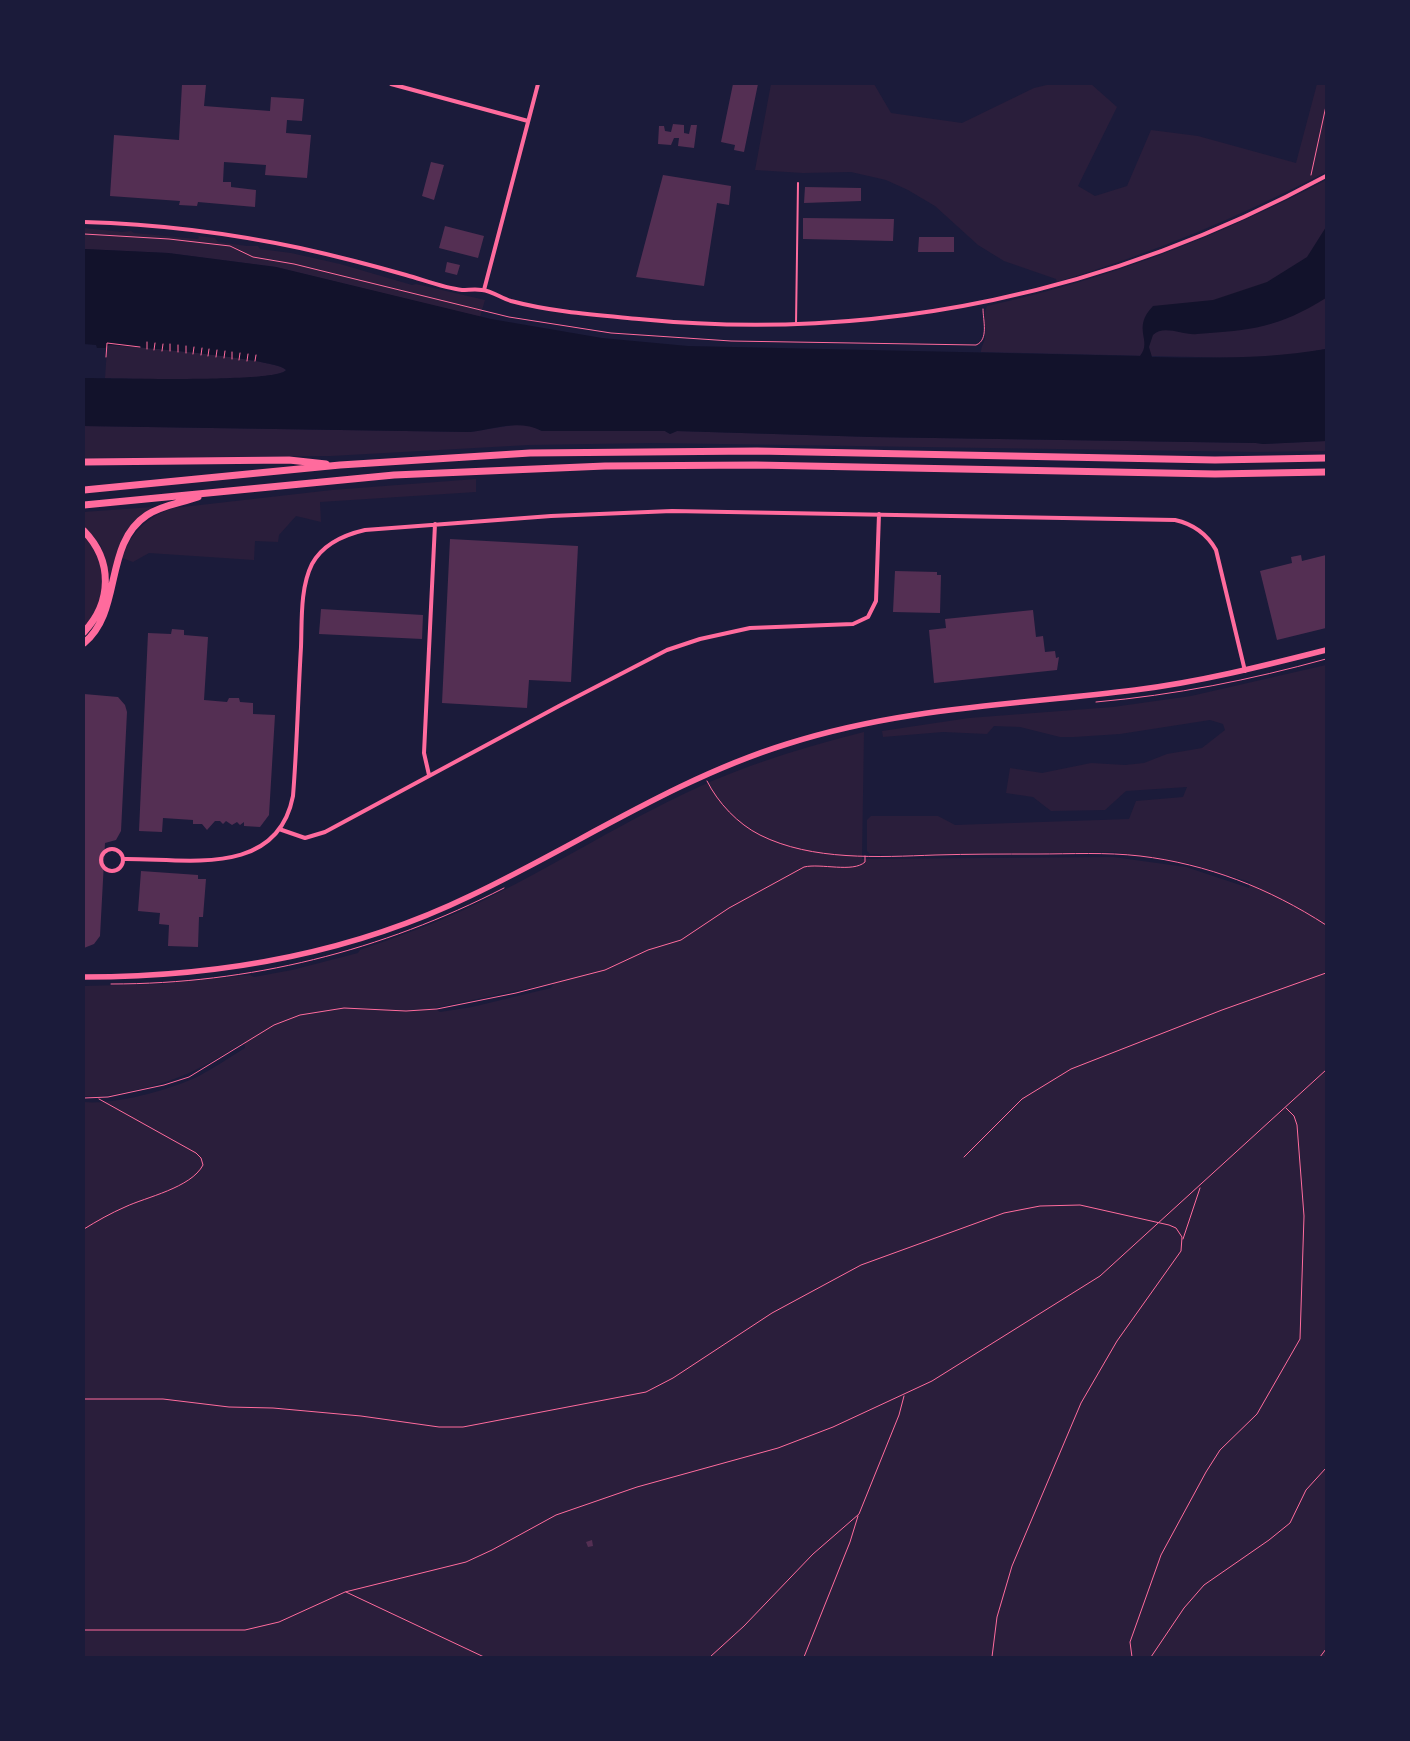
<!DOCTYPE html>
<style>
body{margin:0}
#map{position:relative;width:1410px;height:1741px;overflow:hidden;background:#1b1b3a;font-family:"Space Grotesk",sans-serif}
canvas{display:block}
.frame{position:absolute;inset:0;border:85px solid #1b1b3a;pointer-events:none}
</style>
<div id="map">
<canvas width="1410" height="1741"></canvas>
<div class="frame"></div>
</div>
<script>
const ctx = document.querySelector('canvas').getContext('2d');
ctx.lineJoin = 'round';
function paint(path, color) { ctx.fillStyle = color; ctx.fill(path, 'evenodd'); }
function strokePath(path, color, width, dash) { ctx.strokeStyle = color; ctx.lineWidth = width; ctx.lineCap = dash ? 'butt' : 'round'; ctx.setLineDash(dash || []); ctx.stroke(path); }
const green = new Path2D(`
 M771,84H874L891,113L962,123L1034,88L1051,84H1091L1117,107L1078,186L1095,196L1127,186L1151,130L1198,136L1296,163L1317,84H1326V172C1239,217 1151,254 1057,282L1056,279L1004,261L978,245L935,206L908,190L886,180L851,172L803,173L755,170Z
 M1326,180V349L1288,356L1239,358L981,352C981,346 985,342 985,336C987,326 982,315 987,306C1108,279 1216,238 1326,180Z
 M84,228L122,232L131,231L134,233L197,239L199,238L198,236L215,238L218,242L247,246H258L260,249L291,253L340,264L412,285L416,284L485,300L480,317L276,267L168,253L84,249Z
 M109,345C131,346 280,359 286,370C279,383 128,379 105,378L107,349L105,348Z
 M520,424L531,426L542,431H665L670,434L677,431L872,437L1256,443L1263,444L1326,441V451L1257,452L654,443L529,445L331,456L84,458V426L470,432Z
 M476,479V492L320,502L321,522L296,516L279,535L278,542L255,541L254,560L149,553L133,562L122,558C131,532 148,516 174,508L332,490Z
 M152,507L126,531L109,577L101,546L84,526V512Z
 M84,536C110,569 108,595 84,628Z
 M1326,665V1657H84V1102C115,1105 170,1090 199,1076C214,1068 230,1057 245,1048L244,1042C203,1068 175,1083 126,1092C111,1095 99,1098 84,1096V986L161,984L250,975L254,977L292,970L358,953L360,950C397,937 434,924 470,907C552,868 629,817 712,781C762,760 812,745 864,732L862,859L1113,857L1186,867L1249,888L1250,882L1187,863L1113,852L893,855L870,854L867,851V820L871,816H938L955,825L1129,819L1136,801L1183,797L1187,787L1126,791L1105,810L1051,811L1033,797L1006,793L1010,768L1042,773L1091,763L1125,765L1144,763L1167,754L1202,748L1225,730L1223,724L1210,720L1120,734L1074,737H1060L1020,727L994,726L987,734L943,732L883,737L882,731L969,718L1113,707L1191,696ZM554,983L551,988L472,1007L440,1012L434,1008Z`);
const water = new Path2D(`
 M1326,227V298C1278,328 1252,330 1197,334C1184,336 1164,324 1153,335L1149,347L1152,357C1211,358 1268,359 1326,349V441L1263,444L1256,443L872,437L677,431L670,434L665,431H542C519,419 494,429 470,432L84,426V378C108,378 279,383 286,370C280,359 131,346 109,345L105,348H97L96,345L84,344V249L168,253L276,267L491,319L602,338L688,346L1140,356C1153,340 1131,329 1153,306L1213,300L1267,282L1307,257Z`);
const building = new Path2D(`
 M182,84L206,85L204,106L270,111L271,97L304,99L302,121L287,120L286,133L311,135L307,178L265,175L266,165L224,162L223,182H231V187L256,190L255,207L198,202L197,206L179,205L180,201L110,196L114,135L179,140Z
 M733,84H758L744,152L734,150L735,145L721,142Z
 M673,124L684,125V133L689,134L691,125H697L694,148L678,146L679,138H674L671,145L658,144L659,126H664L665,131L671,132Z
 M431,162L444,165L434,200L422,196Z
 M663,175L731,186L729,205L717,203L704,286L636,277Z
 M805,187L861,188V201L804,203Z
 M803,218L894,219L893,241L803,239Z
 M445,226L484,236L478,258L439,248Z
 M919,237H954V252H918Z
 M447,262L460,265L457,275L445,272Z
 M450,539L578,546L571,682L529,680L527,708L442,703Z
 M1301,555L1302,561L1326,555V628L1277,640L1260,571L1292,563L1291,557Z
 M895,571L937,572V575H941L940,613L893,612Z
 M321,609L423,615L422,639L319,634Z
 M1033,610L1036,637L1043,636L1045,652L1055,651L1056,658L1059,657L1057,670L934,683L929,630L946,628L945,619Z
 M172,629L184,630V635L208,637L204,700L227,702L229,698H239L240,702L253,703V714L275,715L269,815L260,827L244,826V822L240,825L237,822L232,825L226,821L223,824L220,821H215L207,830L202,824H193V820L163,818L162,832L139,831L148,633L171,634Z
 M84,694L118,697L125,705L127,712L121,831L116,840L105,843L100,936L94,944L84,948Z
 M141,871L198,875V879H206L203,917H199L198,947L168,946L169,925L159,924L160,913L138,911Z
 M592,1540L593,1546L588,1547L586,1542Z`);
const path = new Path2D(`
 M1311,175L1326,106
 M84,234L169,239L230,246L253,257L294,264L509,317L611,333L731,341L976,345C989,340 983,320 983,309
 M147,349V342
 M154,350L155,343
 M162,351L163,344
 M170,351V344
 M178,352V345
 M186,353V346
 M193,354L194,347
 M201,355L202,348
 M208,356L209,349
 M106,357L107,343L140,347
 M216,357L217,350
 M224,358L225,351
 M232,359V352
 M239,360L240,353
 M247,361L248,354
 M255,361L256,355
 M1096,702C1175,695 1250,680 1326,659
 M707,781C718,803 738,824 760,835C812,861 879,857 935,855C969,854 1003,854 1037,854C1071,854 1106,852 1140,856C1207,864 1269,888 1326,925
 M111,984C250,984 381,951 504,888
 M84,1098L108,1097L164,1085L189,1077L274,1025L300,1015L344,1008L406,1011L437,1009L516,993L605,970L648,950L681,940L729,908L804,867C821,863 853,873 865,862V856
 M964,1157L1022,1099L1071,1069L1222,1010L1326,973
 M84,1229C97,1221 111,1213 125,1207C146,1197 191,1188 203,1165L201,1158L196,1153L99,1099
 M1183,1239L1200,1188
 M84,1399H163L229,1407L273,1408L361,1416L439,1427H463L646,1392L673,1378L772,1313L861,1265L1004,1213L1040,1206L1080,1205L1169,1225L1176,1228L1182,1237L1181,1251L1117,1341L1081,1403L1012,1566L997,1617L992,1657
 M346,1592L484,1657
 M84,1630H245L279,1622L345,1592L466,1562L492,1550L556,1515L637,1487L778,1448L833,1427L932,1381L1100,1276L1326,1070
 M710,1657L744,1626L813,1554L859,1514L899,1415L904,1396
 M804,1657L850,1542L858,1516
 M1132,1657L1130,1642L1161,1555L1206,1472L1220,1450L1257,1414L1300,1339L1304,1216L1297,1125L1294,1116L1286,1108
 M1151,1657L1184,1608L1204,1585L1269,1540L1290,1523L1306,1490L1326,1468
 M1320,1657L1326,1649`);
const service = new Path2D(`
 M796,324L798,183`);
const minor = new Path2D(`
 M391,84L528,121
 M84,222C157,224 229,233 300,248C336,256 371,265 406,275C424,280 444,288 462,290C469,290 475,289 482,290C492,291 501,298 511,301C552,312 597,315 639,319C881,343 1112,292 1326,176
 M484,290L538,84
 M429,775L424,753L435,524
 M279,829L305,838L325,832L559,706L667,650L700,639L750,628L853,624L868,617L876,601L879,514
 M101 860a11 11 0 1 1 22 0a11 11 0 1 1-22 0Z
 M123,859C184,858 277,879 293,796C297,747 298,697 301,647C302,621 300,588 312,564C323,544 343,535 365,530L551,516L672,511L1175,520C1193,524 1207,534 1216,550L1245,671`);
const secondary = new Path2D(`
 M84,977C218,977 348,955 470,896C576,846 674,779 787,744C903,707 1016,705 1135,690C1200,682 1263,666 1326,650`);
const trunk = new Path2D(`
 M84,462L289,460L326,464
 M84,490L340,465L530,453L757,451L1215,460L1326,458
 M84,505L394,475L605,466L756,465L1215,474L1326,472
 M84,531C113,561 112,602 84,632
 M84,643C123,611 103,544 147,515C162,505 181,503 198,497`);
paint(green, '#2a1e3b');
paint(water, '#12122b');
paint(building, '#542f53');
strokePath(path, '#ff6b9d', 1);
strokePath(service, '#ff6b9d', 2);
strokePath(minor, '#ff6b9d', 4);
strokePath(secondary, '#ff6b9d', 5.5);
strokePath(trunk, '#ff6b9d', 7);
</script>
